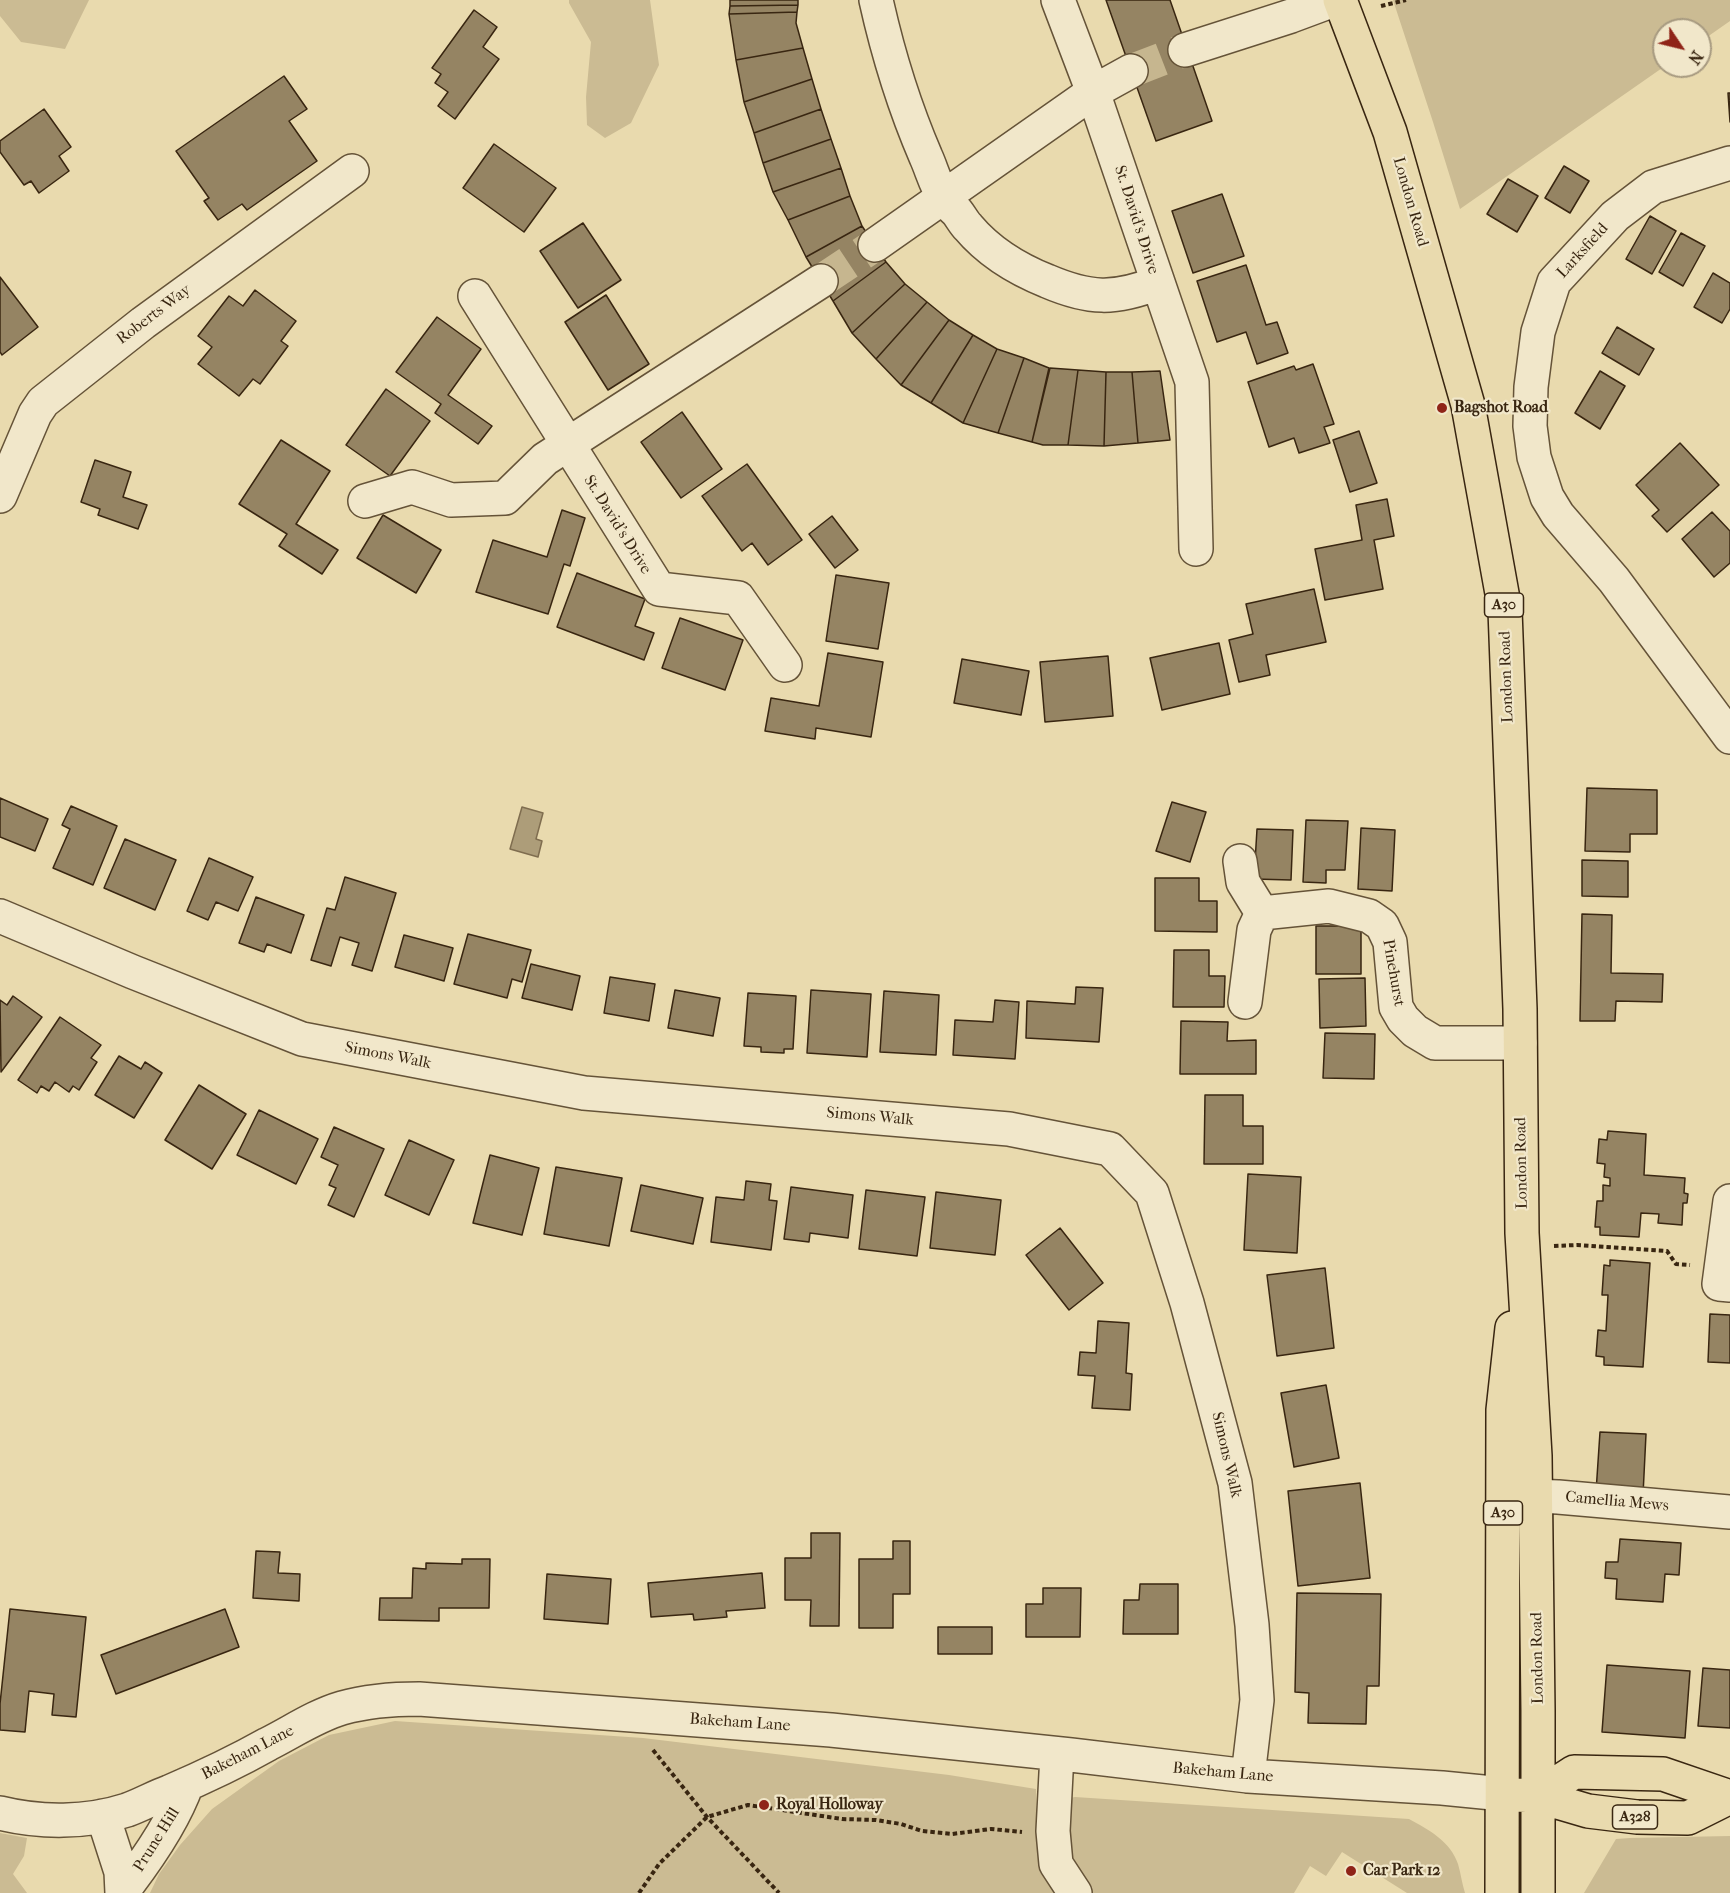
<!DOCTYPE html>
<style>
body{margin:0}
#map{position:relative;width:1730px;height:1893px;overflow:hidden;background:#e9daae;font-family:"IM FELL French Canon",serif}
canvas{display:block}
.north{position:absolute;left:1652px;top:18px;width:60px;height:60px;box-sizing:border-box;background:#f1e7ca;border:2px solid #a79a80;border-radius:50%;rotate:125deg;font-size:16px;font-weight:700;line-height:24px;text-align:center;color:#392611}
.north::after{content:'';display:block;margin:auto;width:21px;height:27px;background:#8f2418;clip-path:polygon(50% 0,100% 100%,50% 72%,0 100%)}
</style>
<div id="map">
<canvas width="1730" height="1893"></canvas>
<div class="north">N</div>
</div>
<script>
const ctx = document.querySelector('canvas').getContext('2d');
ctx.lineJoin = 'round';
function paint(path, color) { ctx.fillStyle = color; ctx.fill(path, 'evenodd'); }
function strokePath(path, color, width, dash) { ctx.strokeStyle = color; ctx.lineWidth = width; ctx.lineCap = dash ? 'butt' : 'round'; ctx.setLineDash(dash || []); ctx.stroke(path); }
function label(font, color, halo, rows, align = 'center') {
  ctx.font = font + ' "IM FELL French Canon",serif'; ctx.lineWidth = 4.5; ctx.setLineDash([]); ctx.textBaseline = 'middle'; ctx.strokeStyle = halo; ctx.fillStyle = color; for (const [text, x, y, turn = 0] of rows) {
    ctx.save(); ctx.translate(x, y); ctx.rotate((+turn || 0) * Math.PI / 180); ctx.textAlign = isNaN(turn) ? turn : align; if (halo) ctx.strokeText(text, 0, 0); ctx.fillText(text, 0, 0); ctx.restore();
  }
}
const green = new Path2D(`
 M0,0H89L65,49L21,42L0,16Z
 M569,0H650L659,65L631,123L605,138L587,125L586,97L591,42L569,3Z
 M1393,0H1730V21L1700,42V30H1664V66H1665L1460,209L1433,122Z
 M395,1721L643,1738L949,1775L1036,1789L1037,1837L1044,1869L1055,1893H150L159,1874L180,1845L212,1809L279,1761L329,1735Z
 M1075,1797L1409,1819C1428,1829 1451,1842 1458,1864C1461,1874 1462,1884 1465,1893H1407L1342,1852L1326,1876L1310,1866L1294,1893H1092C1085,1884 1074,1873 1070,1861C1064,1843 1068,1817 1070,1798Z
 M0,1833L27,1838L24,1856L13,1874L27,1893H0Z
 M1730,1836V1893H1584L1616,1839L1630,1838Z`);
const water = new Path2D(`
 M522,807L543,813L536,839L542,841L538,857L510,849Z`);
const building = new Path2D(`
 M730,0H798V5L730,6Z
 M1106,0H1170L1212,121L1156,141Z
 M798,5L797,12L729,14L730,6Z
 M474,10L497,27L483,47L499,59L455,119L438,106L448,92L435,83L441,74L432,68Z
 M797,12L796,23L803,48L736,60L729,14Z
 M803,48L812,79L744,102L736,60Z
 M284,76L307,109L289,121L317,161L247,210L242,204L218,220L204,201L209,198L176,151Z
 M812,79L821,109L754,133L744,102Z
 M1728,93H1730V122Z
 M44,109L71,147L59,156L69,171L39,193L31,181L24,185L0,152V141Z
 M821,109L831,139L763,163L754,133Z
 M831,139L841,168L773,192L763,163Z
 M494,144L556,188L524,232L463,188Z
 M1564,166L1589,181L1570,213L1545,198Z
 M841,168L850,196L788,220L773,192Z
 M1508,179L1538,196L1517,232L1487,214Z
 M1222,194L1244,256L1193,273L1172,211Z
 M850,196L862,226L806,257L788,220Z
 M1650,216L1676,231L1652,274L1626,259Z
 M583,223L621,280L578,308L540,251Z
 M862,226L886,262L833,301L806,257Z
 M1681,233L1705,246L1683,286L1659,272Z
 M886,262L905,284L852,333L833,301Z
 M1246,265L1266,325L1277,322L1288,353L1257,364L1246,332L1217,342L1197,281Z
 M1713,273L1730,283V309L1722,323L1694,307Z
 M0,277L38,327L2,355L0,352Z
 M905,284L927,302L876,359L852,333Z
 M255,290L296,321L281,341L288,346L260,384L253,379L239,396L198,364L212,347L198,336L229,296L243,306Z
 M606,295L649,364L608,390L565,322Z
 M927,302L949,320L901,385L876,359Z
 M437,317L481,349L448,395L492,426L478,444L435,413L441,404L396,372Z
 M949,320L973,335L931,403L901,385Z
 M1617,327L1654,349L1639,375L1602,353Z
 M973,335L997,349L963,423L931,403Z
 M997,349L1024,358L998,433L963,423Z
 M1024,358L1049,368L1032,442L998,433Z
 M1313,364L1334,424L1324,427L1330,443L1299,453L1294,438L1269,447L1248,382L1294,366L1296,370Z
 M1050,368L1078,370L1068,445H1043L1032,442Z
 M1078,370L1106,372L1104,446L1068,445Z
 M1160,371L1170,440L1138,443L1132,372Z
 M1600,371L1625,386L1600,429L1575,413Z
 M1106,372H1132L1138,443L1104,446Z
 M386,389L430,421L390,476L346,445Z
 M682,412L722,469L681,498L641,442Z
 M1359,431L1377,483L1350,492L1333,440Z
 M281,440L330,471L296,524L338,550L322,574L279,546L287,534L239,504Z
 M1680,443L1719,485L1667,532L1652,516L1659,510L1636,485Z
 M95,460L131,472L123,497L147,505L138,529L98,515L100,509L81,502Z
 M747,464L802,540L768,565L752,543L742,551L702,496Z
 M1387,499L1394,536L1374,540L1383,589L1325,600L1315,549L1362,540L1356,505Z
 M562,510L585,518L570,566L564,564L548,614L476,592L493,540L547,557Z
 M1712,512L1730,531V563L1714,577L1682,539Z
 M383,515L441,550L416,593L357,558Z
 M832,516L858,550L835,568L809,534Z
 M577,573L645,599L635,626L654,633L644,660L557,627Z
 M836,575L889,583L878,649L826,641Z
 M1314,589L1326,642L1266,655L1270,675L1239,682L1229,640L1253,634L1246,604Z
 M680,618L743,640L725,690L662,668Z
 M1219,643L1230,694L1162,710L1150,658Z
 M828,653L883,662L871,737L816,728L815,739L765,731L771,698L819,706Z
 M1108,656L1113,716L1045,722L1040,662Z
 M962,659L1029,671L1021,715L954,703Z
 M1587,788L1657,790V834H1630V852L1585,851Z
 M0,798L48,819L35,851L0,837Z
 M1172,802L1206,812L1190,862L1156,851Z
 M71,806L117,826L93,885L53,868L70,829L62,825Z
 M1306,820L1348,821L1345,870H1326V883L1303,882Z
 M1361,828L1395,830L1392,891L1358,889Z
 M1257,829L1293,830L1291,880L1254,879Z
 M125,839L176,860L155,910L104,888Z
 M209,858L253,877L238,911L216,902L208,920L187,911Z
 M1582,860L1628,861V897L1582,896Z
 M345,877L396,893L372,971L352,965L359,943L340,937L331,966L311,960L327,908L335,910Z
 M1155,878H1199V901H1217V932L1155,931Z
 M256,897L304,915L291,953L267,944L264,952L239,943Z
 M1582,914L1612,915L1611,973L1663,974L1662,1002L1616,1001L1615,1021H1580Z
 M1316,926H1361V974H1316Z
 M468,934L531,950L522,982L512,979L507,998L454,984Z
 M404,935L453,948L444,981L395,967Z
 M1174,950H1209V976H1225L1224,1007H1173Z
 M531,964L580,976L572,1010L522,998Z
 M610,977L655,984L649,1021L604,1013Z
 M1365,978L1366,1026L1320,1028L1319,979Z
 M1076,987L1103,988L1099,1042L1026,1038L1027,1001L1075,1004Z
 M675,990L720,998L713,1036L668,1028Z
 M811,990L871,994L867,1057L807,1053Z
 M884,991L939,995L936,1055L880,1052Z
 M748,993L796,996L793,1049H784V1053L761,1052V1047L744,1046Z
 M13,996L42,1017L1,1072L0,1000L7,1005Z
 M995,1000L1019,1002L1015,1059L953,1055L955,1020L993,1022Z
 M60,1017L101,1045L91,1058L97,1062L79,1090L73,1086L69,1092L55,1082L49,1091L41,1086L37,1093L18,1080Z
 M1181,1021L1228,1022L1227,1041L1256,1040V1074H1180Z
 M1325,1033L1375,1034L1374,1079L1323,1078Z
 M119,1056L141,1069L145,1062L162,1073L134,1118L95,1095Z
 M199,1085L246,1114L212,1169L165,1140Z
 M1205,1095H1243V1126H1263V1164H1204Z
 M259,1110L318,1139L296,1184L237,1155Z
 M334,1127L384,1149L354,1217L328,1205L336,1188L329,1185L338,1165L321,1157Z
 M1608,1131L1646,1134L1644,1175L1685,1178L1684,1193L1688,1194L1687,1203H1683L1682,1225L1658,1223L1659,1214L1641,1213L1639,1237L1600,1235V1227H1595L1597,1201H1603V1185L1610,1186V1178L1604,1177L1605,1164L1597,1163L1599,1139L1607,1140Z
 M409,1140L454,1160L429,1215L385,1195Z
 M490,1155L539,1168L522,1235L473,1223Z
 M556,1167L622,1178L609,1246L544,1234Z
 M1248,1174L1301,1177L1297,1253L1244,1250Z
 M746,1181L771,1184L769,1200L777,1201L771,1250L711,1242L716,1197L744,1200Z
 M641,1185L703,1198L693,1244L631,1231Z
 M791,1187L853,1195L848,1238L810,1233L809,1242L784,1239Z
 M866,1190L925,1197L917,1256L859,1249Z
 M936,1192L1001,1200L995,1255L930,1248Z
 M1060,1228L1103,1283L1069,1310L1026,1255Z
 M1610,1260L1650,1263L1643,1367L1604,1365V1357L1596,1356L1598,1330L1606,1331L1608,1295H1602L1604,1265L1610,1266Z
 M1325,1268L1334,1348L1277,1356L1267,1275Z
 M1710,1314L1730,1315V1363L1708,1362Z
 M1098,1321L1129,1323L1126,1373L1132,1374L1130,1410L1092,1408L1095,1376L1078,1375L1080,1352L1096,1353Z
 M1326,1385L1339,1458L1294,1467L1281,1393Z
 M1600,1432L1646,1434L1643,1495L1596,1492Z
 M1360,1483L1370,1578L1298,1586L1288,1491Z
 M811,1533H840L839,1626H810L811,1600H785V1558H811Z
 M1620,1539L1681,1543L1679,1575L1665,1574L1663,1602L1616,1599L1617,1579L1605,1578L1606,1562H1618Z
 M893,1541H910V1594H893V1628H859V1559H893Z
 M256,1551L280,1552L278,1573L300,1574L299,1601L253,1598Z
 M462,1559H490L489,1608H439V1621L379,1620L380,1598H412L413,1568L426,1569V1563L462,1564Z
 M762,1573L765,1608L726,1611L727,1617L694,1620L693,1614L651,1617L648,1583Z
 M547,1574L611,1579L608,1624L544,1619Z
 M1140,1584H1178V1634H1123L1124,1600H1139Z
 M1043,1588H1081L1080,1637H1026V1604H1043Z
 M1297,1593L1381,1594L1379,1686H1367L1366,1724L1308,1723L1309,1693L1295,1692Z
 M10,1609L86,1617L76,1717L52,1715L54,1694L29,1691L25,1732L0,1730V1704Z
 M225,1609L239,1647L116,1694L101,1655Z
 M938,1627H992V1654H938Z
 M1607,1665L1690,1671L1685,1738L1602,1732Z
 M1703,1668L1730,1670V1728L1698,1726Z`);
const minorTunnel = new Path2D(`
 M1131,71L1185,50
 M821,281L875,245`);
const path = new Path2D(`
 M1381,6L1406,0
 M1554,1246L1577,1245L1667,1251L1676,1264L1690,1265
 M653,1750L707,1817L779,1893
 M639,1893L659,1864L707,1817L748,1805L842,1819L876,1820L901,1824L922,1831L952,1834L991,1829L1022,1832`);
const minor = new Path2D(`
 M876,0C888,54 904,106 926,157C932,170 936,187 945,199C948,204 953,208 957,212C961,217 964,223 968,227C989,252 1017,269 1047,281C1089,299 1115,300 1157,283
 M1058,0L1093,92L1192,382L1196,549
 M1185,50L1291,16L1334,0
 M1730,163L1653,187L1615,216L1554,282L1538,332L1531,387L1530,426L1534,457L1547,497L1558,515L1614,580L1730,737
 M875,245L1093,92L1131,71
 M475,296L659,589L738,598L785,665
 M0,496L35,414L43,402L143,323L352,171
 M365,501L412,487L451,500L505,498L545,459L821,281
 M1240,861L1243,882L1262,913
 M0,916L133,972L302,1039L584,1093L1009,1129L1110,1149L1152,1193L1187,1303L1235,1483L1252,1625L1257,1700L1248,1776
 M1245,1002L1254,930L1262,913L1329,906L1369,916L1382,925L1390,942L1396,1007L1403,1019L1415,1031L1435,1043H1520
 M1730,1201L1719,1284L1730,1285
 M1508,1495L1558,1497L1730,1512
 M1057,1754L1053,1831L1056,1864L1075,1893
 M0,1813C40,1823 87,1823 127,1810C141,1805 155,1797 169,1792C202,1778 236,1762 268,1744C292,1732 315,1716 342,1708C367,1701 393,1699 419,1699L831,1730L1071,1755L1248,1776L1442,1788L1503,1794
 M103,1816L121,1872L122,1893
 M122,1892C147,1860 173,1823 187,1784`);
const major = new Path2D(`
 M1340,0L1390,132L1468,405L1505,610L1520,1009L1522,1233L1535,1456L1538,1711V1893
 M1516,1795L1537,1796L1588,1811L1637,1817L1688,1818L1730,1797
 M1537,1796L1574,1772L1663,1774L1730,1797
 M1502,1893L1503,1410L1512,1328`);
const markers = [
 [1442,408,6,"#8f2418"],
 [764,1805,6,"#8f2418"],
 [1351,1871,6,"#8f2418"]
];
const shields = [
 [1504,605,39],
 [1503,1513,39],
 [1635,1817,45]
];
const shieldNames = [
 ["A30",1504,605],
 ["A30",1503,1513],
 ["A328",1635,1817]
];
const streetNames = [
 ["London Road",1410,202,74],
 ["St. David's Drive",1136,220,72],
 ["Larksfield",1583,251,-48],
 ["Roberts Way",154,315,-37],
 ["St. David's Drive",617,525,58],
 ["London Road",1507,677,-92],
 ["Pinehurst",1393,973,80],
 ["Simons Walk",388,1056,11],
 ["Simons Walk",870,1117,5],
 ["London Road",1522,1163,-91],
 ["Simons Walk",1226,1455,77],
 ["Camellia Mews",1617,1502,5],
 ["London Road",1538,1658,-91],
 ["Bakeham Lane",740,1723,4],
 ["Bakeham Lane",248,1753,-27],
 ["Bakeham Lane",1223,1773,5],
 ["Prune Hill",157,1840,-58]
];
const poiNames = [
 ["Bagshot Road",1454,408],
 ["Royal Holloway",776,1805],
 ["Car Park 12",1363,1871]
];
paint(green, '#cbbb93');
paint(water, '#ad9d79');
strokePath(water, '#7f6d4f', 1.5);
paint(building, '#958463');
strokePath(building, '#392611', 1.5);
strokePath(minorTunnel, '#c6b68f', 33, [33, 16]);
strokePath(minor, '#655338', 36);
strokePath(major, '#392611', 36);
strokePath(path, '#392611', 4, [4.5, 3]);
strokePath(minor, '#f1e7ca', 33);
strokePath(major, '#e9daae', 33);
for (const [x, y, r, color] of markers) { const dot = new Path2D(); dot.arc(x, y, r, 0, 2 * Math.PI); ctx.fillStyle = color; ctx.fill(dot); strokePath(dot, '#f1e7ca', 2); }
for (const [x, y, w] of shields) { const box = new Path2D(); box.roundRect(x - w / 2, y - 12, w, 24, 4.5); ctx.fillStyle = '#f1e7ca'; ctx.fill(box); strokePath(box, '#392611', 1.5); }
label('bold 15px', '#392611', null, shieldNames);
label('16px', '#392611', '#f1e7ca', streetNames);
label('bold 16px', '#392611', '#f1e7ca', poiNames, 'left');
</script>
